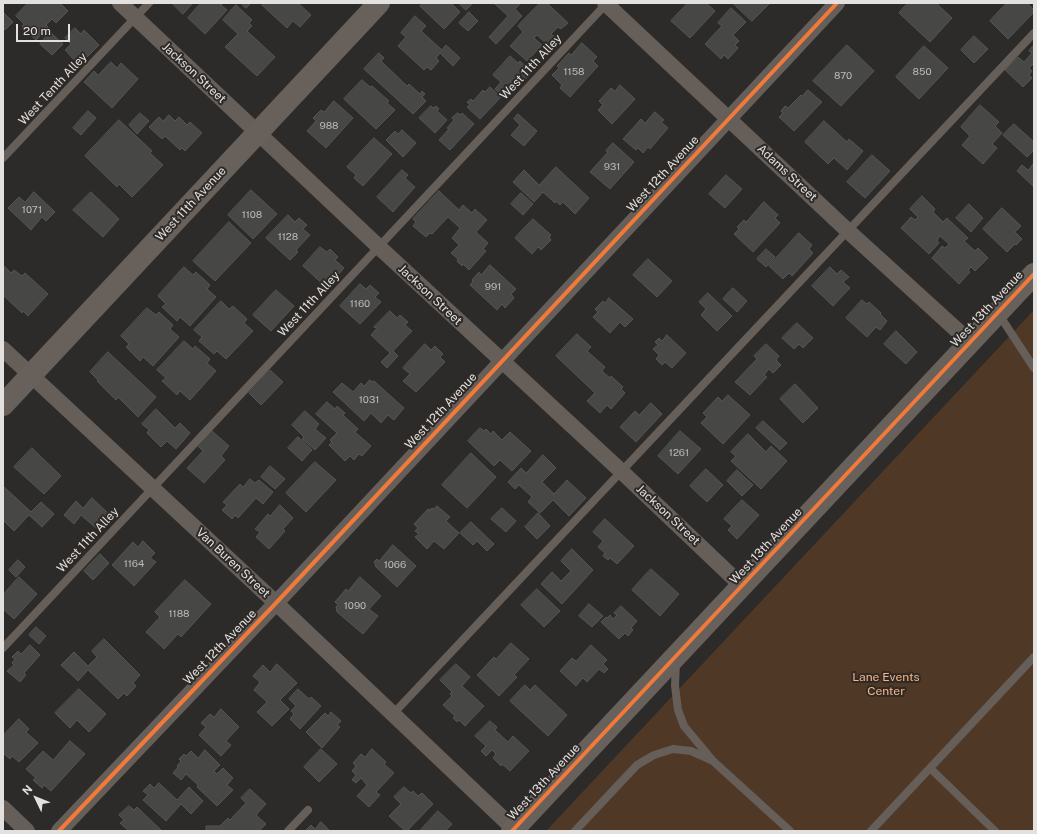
<!DOCTYPE html>
<style>
body{margin:0}
#map{position:relative;width:1037px;height:834px;overflow:hidden;background:#2d2b29;font-family:"Public Sans",sans-serif}
canvas{display:block}
.frame{position:absolute;inset:0;border:4px solid #e3e1df;pointer-events:none}
.north{position:absolute;left:16px;top:778px;width:40px;height:40px;-webkit-text-stroke:3px #2e2a28;paint-order:stroke;rotate:313deg;font-size:11px;font-weight:700;line-height:16px;text-align:center;color:#e3e1df}
.north::after{content:'';display:block;margin:auto;width:14px;height:18px;background:#e3e1df;clip-path:polygon(50% 0,100% 100%,50% 72%,0 100%)}
.scale{position:absolute;left:16px;top:24px;width:54px;height:18px;box-sizing:border-box;border:2px solid #e3e1df;border-top:0;padding-left:5px;font-size:12px;line-height:14px;white-space:nowrap;color:#e3e1df;-webkit-text-stroke:3px #2e2a28;paint-order:stroke}
</style>
<div id="map">
<canvas width="1037" height="834"></canvas>
<div class="frame"></div>
<div class="north">N</div>
<div class="scale">20 m</div>
</div>
<script>
const ctx = document.querySelector('canvas').getContext('2d');
ctx.lineJoin = 'round';
function paint(path, color) { ctx.fillStyle = color; ctx.fill(path, 'evenodd'); }
function strokePath(path, color, width, dash) { ctx.strokeStyle = color; ctx.lineWidth = width; ctx.lineCap = dash ? 'butt' : 'round'; ctx.setLineDash(dash || []); ctx.stroke(path); }
function label(font, color, halo, rows, align = 'center') {
  ctx.font = font + ' "Public Sans",sans-serif'; ctx.lineWidth = 4; ctx.setLineDash([]); ctx.textBaseline = 'middle'; ctx.strokeStyle = halo; ctx.fillStyle = color; for (const [text, x, y, turn = 0] of rows) {
    ctx.save(); ctx.translate(x, y); ctx.rotate((+turn || 0) * Math.PI / 180); ctx.textAlign = isNaN(turn) ? turn : align; if (halo) ctx.strokeText(text, 0, 0); ctx.fillText(text, 0, 0); ctx.restore();
  }
}
const green = new Path2D(`
 M1034,310V831H546Z`);
const building = new Path2D(`
 M28,3H60L68,11L56,23L52,19L46,25L48,27L36,40L22,27L24,24L16,16Z
 M172,3H193L183,14Z
 M201,3H223L221,5L227,10L205,34L188,18Z
 M241,3H251L246,8Z
 M264,3H298L311,15L300,27L293,21L287,28L262,5Z
 M423,3H451L460,12L444,29L420,6Z
 M459,3H473L466,10Z
 M497,3H521L515,9L522,16L496,44L489,37L508,16L495,4Z
 M540,3H547L568,23L561,29L558,27L551,34L556,38L549,46L537,35L534,38L542,45L527,61L510,46L523,32L518,26Z
 M688,3H706L715,11L690,38L671,21Z
 M733,3H770L752,21Z
 M908,3H936L952,18L930,42L899,13Z
 M1007,3H1027L1034,10V12L1008,39L990,21Z
 M236,5L252,20L249,23L252,26L247,31L275,57L257,76L225,47L238,34L223,20Z
 M731,8L746,22L733,35L739,41L735,45L738,48L728,59L724,55L721,59L705,44L722,26L718,23Z
 M3,12L13,22L5,30L3,27Z
 M469,12L478,21L468,31L459,23Z
 M415,16L426,26L421,31L442,50L446,45L460,58L453,66L440,53L436,58L439,61L431,70L427,67L424,70L398,46L406,37L401,33Z
 M75,28L81,34L84,30L99,45L79,65L65,50L71,44L65,38Z
 M50,32L63,44L52,55L40,44Z
 M974,36L988,49L974,63L961,50Z
 M582,43L597,57L593,61L598,66L570,97L560,88L562,85L552,75L559,68L557,66L569,53L571,55Z
 M847,45L874,71L841,106L813,81Z
 M1034,45V63L1029,68L1032,71L1029,75L1032,78L1023,87L1005,70L1018,57L1024,62L1032,53L1029,51Z
 M924,46L948,68L919,99L896,77Z
 M379,53L384,58L381,61L407,86L409,84L420,94L422,91L425,94L422,97L426,101L413,114L364,69Z
 M510,56L518,63L520,61L532,72L506,99L495,89L501,82L493,75Z
 M111,62L117,68L121,63L138,79L112,108L84,82L94,71L98,75Z
 M362,80L370,87L372,86L389,101L387,103L395,110L376,129L344,99Z
 M620,85L635,99L612,124L598,110L603,105L599,101L611,88L615,91Z
 M490,87L501,97L480,119L467,107L470,105L467,102L471,99L473,101L483,90L485,92Z
 M808,90L822,102L794,131L779,117L783,113L781,111L785,106L788,108L801,95L802,96Z
 M334,101L353,118L326,148L307,131L316,121L313,118L321,110L324,112Z
 M980,105L999,122L995,126L1002,133L992,144L997,148L983,164L962,145L970,136L961,127Z
 M431,106L433,108L436,106L439,109L437,111L447,120L435,133L419,118Z
 M88,111L96,118L81,135L73,128Z
 M655,112L664,120L661,122L668,128L650,149L648,147L643,153L638,148L636,150L623,139L641,119L645,123Z
 M140,113L149,121L137,134L129,125Z
 M458,113L460,115L462,113L474,124L450,150L439,140L449,129L447,128L454,120L452,118Z
 M518,114L537,131L524,146L511,135L520,125L514,119Z
 M169,115L175,121L179,117L187,125L190,122L202,133L185,151L182,148L180,150L165,136L162,139L149,127L159,117L163,121Z
 M119,120L152,151L150,153L163,165L132,197L119,184L117,187L85,156Z
 M824,121L847,142L849,139L863,151L847,170L834,158L828,164L805,142Z
 M1014,124L1034,142V150L1027,157L1003,135Z
 M402,130L416,143L403,157L386,140L395,131L398,134Z
 M374,138L392,154L363,186L354,178L356,175L347,167Z
 M613,143L634,162L610,189L590,172L608,152L606,151Z
 M872,155L890,171L865,198L847,182Z
 M1034,163V187L1017,171L1022,165L1028,170Z
 M556,167L589,198L575,214L563,202L560,205L556,201L555,203L543,192L534,202L513,182L524,170L539,185Z
 M402,170L408,175L405,178L415,187L393,212L377,197Z
 M726,175L742,189L725,208L709,194Z
 M251,190L277,214L253,239L228,215Z
 M439,191L459,210L463,205L472,213L475,209L487,220L476,232L488,243L483,249L486,251L469,270L463,264L462,266L457,261L458,259L451,253L459,245L452,238L460,228L448,217L432,234L430,233L426,237L413,226L416,222L413,219Z
 M34,192L55,212L46,221L42,217L31,230L8,208L19,197L25,202Z
 M91,192L119,219L103,237L73,210Z
 M521,193L533,204L523,215L511,204Z
 M922,196L935,209L933,212L943,222L947,218L968,238L964,241L975,251L978,248L988,258L975,271L971,267L968,270L970,272L959,284L932,258L942,246L945,248L949,244L940,236L937,240L939,243L929,254L901,228L911,217L915,220L918,217L910,209Z
 M764,202L778,215L775,218L780,223L753,252L734,234L739,229L737,227L744,220L746,222Z
 M969,204L983,218L971,232L956,218Z
 M1002,208L1021,226L1015,232L1022,239L1016,245L1015,244L1007,252L983,229Z
 M288,215L295,222L299,218L307,225L303,229L310,235L296,250L298,252L290,260L266,238Z
 M533,219L551,235L549,237L551,240L541,250L538,247L532,254L515,238Z
 M229,222L251,243L215,281L193,261Z
 M799,233L812,245L809,249L813,253L792,276L789,273L783,279L769,266Z
 M320,247L327,252L330,249L338,257L335,260L344,268L327,288L303,266Z
 M766,249L775,257L766,267L757,259Z
 M648,259L672,281L657,297L633,275Z
 M3,265L11,273L14,270L22,276L25,273L48,294L28,316L23,311L22,313L3,295Z
 M490,265L516,289L511,294L514,298L505,308L502,304L497,310L470,285L473,281L472,280L479,272L481,275Z
 M184,267L193,275L196,272L210,285L207,289L216,297L190,326L180,317L177,321L162,307L166,304L158,296Z
 M830,267L837,274L841,270L849,277L843,282L850,288L833,306L812,286Z
 M360,284L366,289L370,285L379,293L375,297L381,302L360,324L340,306Z
 M733,288L747,301L737,312L723,299Z
 M276,290L294,306L271,331L253,315Z
 M708,293L732,316L717,331L701,315L706,309L699,302Z
 M609,298L633,319L625,327L620,322L610,333L593,317L598,312L595,309L603,301L605,303Z
 M862,300L867,304L869,302L881,313L880,314L887,321L880,330L876,327L867,337L846,318Z
 M221,301L229,309L233,306L247,319L244,323L253,331L226,359L217,351L214,354L199,341L202,337L194,330Z
 M147,308L156,315L159,312L173,325L170,329L179,337L153,366L143,357L140,361L126,347L129,344L121,336Z
 M390,311L397,318L400,315L408,322L405,325L412,331L393,351L398,356L387,368L381,362L390,353L371,335L377,328L374,327Z
 M797,323L813,338L803,348L799,344L794,349L782,338Z
 M896,331L917,352L906,364L884,344Z
 M577,334L591,347L587,351L605,367L602,371L610,378L611,376L623,387L621,389L625,393L611,409L607,405L600,413L587,401L595,393L556,356Z
 M667,335L686,353L672,368L665,362L662,365L656,359L659,355L653,349L658,345L655,342L659,338L662,341Z
 M184,341L193,349L195,346L210,359L207,363L216,371L190,400L180,391L177,395L162,381L166,378L157,370Z
 M425,344L431,350L435,346L443,354L440,357L445,362L416,392L403,381L410,374L403,368Z
 M766,344L779,356L776,360L781,365L773,373L769,369L764,375L767,377L750,395L735,382L757,359L754,356Z
 M108,352L156,397L138,417L118,397L116,400L97,381L98,380L90,372Z
 M270,370L283,382L261,405L249,393Z
 M370,380L372,382L374,381L404,408L394,420L388,415L381,423L371,413L364,421L333,392L342,383L353,392L361,383L364,386Z
 M795,384L818,408L803,423L780,399Z
 M728,395L750,415L723,444L701,423L707,417L703,413L718,397L722,401Z
 M327,402L335,409L337,406L345,413L343,415L358,429L355,432L371,446L362,456L359,454L354,460L350,456L345,461L329,445L332,442L330,440L337,433L316,414Z
 M651,403L662,414L636,442L620,427L635,411L639,415Z
 M156,409L175,428L180,423L190,433L176,449L167,441L161,447L147,433L149,430L142,424Z
 M305,411L319,424L315,429L326,438L315,450L302,439L304,437L292,425Z
 M763,421L787,443L780,450L756,428Z
 M480,428L484,431L486,429L491,434L493,431L502,440L510,432L531,451L512,471L500,460L494,466L468,441Z
 M212,431L229,446L221,456L225,460L204,483L187,468L203,451L198,446Z
 M680,431L701,449L678,474L658,456Z
 M748,434L766,452L771,446L787,461L761,489L731,461L736,456L731,452Z
 M298,437L312,450L302,461L288,448Z
 M32,448L61,476L44,494L14,467Z
 M471,453L496,477L467,508L442,485Z
 M543,455L556,468L542,482L554,494L567,480L586,498L569,516L553,500L540,513L528,502L532,497L519,485L515,489L508,482L521,468L526,473Z
 M315,462L336,480L306,512L286,493Z
 M270,466L285,479L275,489L261,477Z
 M706,469L723,485L707,502L690,486Z
 M737,470L753,485L742,496L727,481Z
 M250,479L255,483L259,480L273,492L263,504L256,498L238,518L235,515L232,519L222,510L227,505L223,502L240,484L243,487Z
 M3,486L31,512L41,502L54,514L42,527L29,515L14,531L3,520Z
 M92,498L110,515L97,529L81,515L74,524L64,515L76,501L83,508Z
 M742,500L759,515L737,539L728,530L732,526L724,519Z
 M280,505L293,518L283,529L285,531L269,549L256,537L260,532L255,529L268,514L270,516Z
 M437,506L450,517L446,521L459,533L444,549L434,541L427,549L415,537L419,534L415,531L418,528L414,524L428,509L430,510L432,508L434,509Z
 M502,508L516,521L506,532L491,519Z
 M538,513L550,526L537,539L525,527Z
 M605,519L634,546L617,564L610,558L608,560L603,556L605,553L598,547L603,541L593,532Z
 M471,522L494,544L487,551L477,541L473,545L460,533Z
 M143,541L155,553L150,558L156,562L134,586L112,565L133,542L138,547Z
 M393,545L416,566L397,587L375,566L376,565L374,562L377,559L379,561Z
 M572,549L593,570L562,604L541,584L552,572L561,581L571,571L561,561Z
 M100,554L109,563L93,580L84,571Z
 M18,560L25,567L16,577L9,570Z
 M651,569L679,594L660,616L632,590Z
 M19,577L37,594L14,619L3,609V595Z
 M360,577L381,596L369,609L378,616L363,634L337,612L336,607L338,605L335,602L346,589L348,591Z
 M185,580L211,604L181,637L178,634L164,649L146,632L160,617L155,612Z
 M537,589L560,611L544,627L521,605Z
 M589,604L603,616L592,627L579,616Z
 M621,606L637,621L631,628L633,630L628,636L625,633L619,639L601,622L606,617L607,618L610,615L613,619L617,615L614,613Z
 M36,627L46,636L39,644L29,635Z
 M104,639L140,675L133,683L136,686L127,696L124,693L118,699L88,670L78,681L61,665L74,652L88,666L97,657L92,651Z
 M511,643L529,659L514,675L517,677L499,696L477,675L494,657L496,659Z
 M30,645L40,655L24,673L26,675L20,682L7,671L14,665L12,663L15,659L12,657L18,651L21,654Z
 M591,645L607,660L603,664L608,669L604,673L599,669L587,682L583,678L576,686L560,671L572,658L576,661Z
 M277,664L297,683L280,700L289,709L272,726L257,712L267,702L254,690L260,682L253,676L263,665L270,672Z
 M456,664L470,677L462,686L484,706L465,726L459,720L457,722L453,718L455,716L443,705L452,696L450,694L452,692L440,680Z
 M525,685L530,690L535,685L567,715L548,736L510,701Z
 M79,689L106,714L89,732L77,720L70,728L55,713Z
 M298,689L309,699L311,697L321,706L300,729L290,719L294,714L291,711L296,706L289,699Z
 M221,709L239,727L226,741L231,745L221,756L199,735L206,727L201,723L210,714L214,717Z
 M331,712L341,721L337,725L340,727L322,748L306,732L325,713L328,716Z
 M19,719L29,729L26,732L38,743L19,762L12,756L10,759L3,753V747L4,746L3,744V736Z
 M490,721L497,727L495,730L508,742L513,736L529,751L510,771L502,764L501,766L493,758L496,754L492,750L486,756L481,751L486,746L475,736Z
 M70,741L85,754L51,791L44,785L42,788L33,780L36,778L26,769L43,751L53,760Z
 M321,749L337,764L319,782L304,767Z
 M372,749L386,762L384,764L394,773L376,792L380,795L369,807L357,796L367,785L361,778L356,783L352,780L356,775L352,771L356,766L353,763L361,754L365,757Z
 M205,750L220,765L214,771L217,774L223,768L233,778L227,785L233,790L217,806L197,787L198,785L186,774L181,780L173,773L178,767L177,766L181,761L179,759L184,754L186,756L191,751L198,758Z
 M159,783L177,800L189,787L203,801L191,814L181,804L166,821L143,800L148,795L143,791L150,784L154,788Z
 M404,787L411,793L413,791L418,796L422,793L433,804L407,831H405L389,816L401,804L394,797Z
 M250,789L266,804L256,815L266,824L259,831H206V826H220L228,818L230,820L246,803L241,798Z
 M129,806L134,810L137,807L162,831H129L120,823L124,820L119,815Z
 M438,811L452,824L445,831H420Z
 M321,822L330,831H305L311,825L315,829Z`);
const service = new Path2D(`
 M3,158L149,3
 M998,313L1034,368
 M3,648L607,3
 M676,662L675,686L678,710L684,726L713,761L790,831
 M393,714L1034,33
 M930,768L995,831
 M288,831L308,810
 M575,831L637,765L654,755L673,749L691,751L711,760
 M871,831L1034,657`);
const minor = new Path2D(`
 M120,3L379,247L621,471L742,586
 M605,3L848,231L970,342
 M3,349L276,603L514,829
 M3,808L27,831
 M59,831L276,603L837,3`);
const secondary = new Path2D(`
 M3,405L379,3
 M512,831L1034,274`);
const cycleway = new Path2D(`
 M59,831L276,603L837,3
 M512,831L1034,274`);
const numberNames = [
 ["1158",574,72],
 ["850",922,72],
 ["870",843,76],
 ["988",329,126],
 ["931",612,167],
 ["1071",32,210],
 ["1108",252,215],
 ["1128",288,237],
 ["991",493,287],
 ["1160",360,304],
 ["1031",369,400],
 ["1261",679,453],
 ["1164",134,564],
 ["1066",395,565],
 ["1090",355,606],
 ["1188",179,614]
];
const streetNames = [
 ["West 11th Alley",531,67,-47],
 ["Jackson Street",194,73,43],
 ["West Tenth Alley",53,89,-47],
 ["Adams Street",787,173,43],
 ["West 12th Avenue",663,174,-47],
 ["West 11th Avenue",191,204,-47],
 ["Jackson Street",430,295,43],
 ["West 11th Alley",309,304,-47],
 ["West 13th Avenue",987,309,-47],
 ["West 12th Avenue",441,411,-47],
 ["Jackson Street",668,515,43],
 ["West 11th Alley",88,540,-47],
 ["West 13th Avenue",766,546,-47],
 ["Van Buren Street",233,563,43],
 ["West 12th Avenue",220,647,-46],
 ["West 13th Avenue",544,782,-47]
];
const parkNames = [
 ["Lane Events",886,677],
 ["Center",886,691]
];
paint(green, '#503826');
paint(building, '#474746');
strokePath(building, '#555', 1);
strokePath(service, '#655e59', 8);
strokePath(minor, '#655e59', 16);
strokePath(secondary, '#68615b', 22);
strokePath(cycleway, '#f17a3a', 4);
label('10px', '#bcbab9', null, numberNames);
label('12px', '#e3e1df', '#2e2a28', streetNames);
label('12px', '#fbb480', '#2e2a28', parkNames);
</script>
